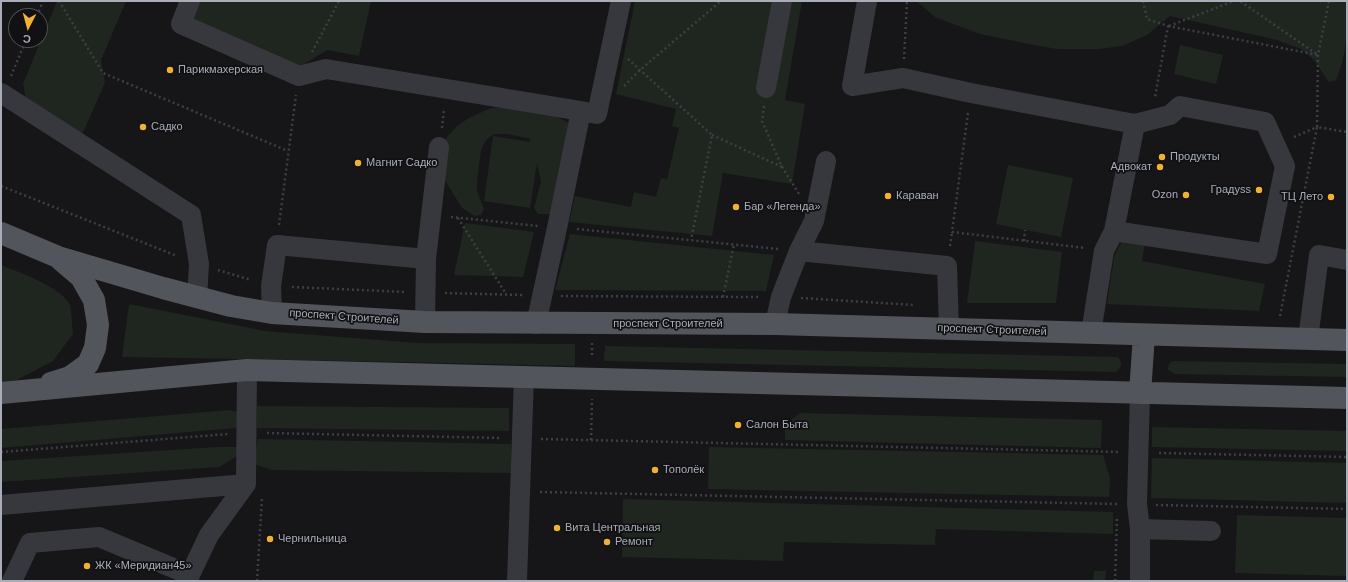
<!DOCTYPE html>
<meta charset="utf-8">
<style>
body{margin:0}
#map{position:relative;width:1348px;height:582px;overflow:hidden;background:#161618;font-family:Arial,sans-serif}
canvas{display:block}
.frame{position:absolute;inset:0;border:2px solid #a8adb8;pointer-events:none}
.north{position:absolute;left:8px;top:8px;width:40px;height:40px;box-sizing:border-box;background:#111113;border:1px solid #4d4f55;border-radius:50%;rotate:186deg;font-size:11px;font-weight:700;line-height:16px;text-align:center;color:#a8adb8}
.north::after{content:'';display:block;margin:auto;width:14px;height:18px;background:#f2b134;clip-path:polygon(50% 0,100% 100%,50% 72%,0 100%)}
</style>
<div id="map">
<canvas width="1348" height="582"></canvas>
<div class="frame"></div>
<div class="north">С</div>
</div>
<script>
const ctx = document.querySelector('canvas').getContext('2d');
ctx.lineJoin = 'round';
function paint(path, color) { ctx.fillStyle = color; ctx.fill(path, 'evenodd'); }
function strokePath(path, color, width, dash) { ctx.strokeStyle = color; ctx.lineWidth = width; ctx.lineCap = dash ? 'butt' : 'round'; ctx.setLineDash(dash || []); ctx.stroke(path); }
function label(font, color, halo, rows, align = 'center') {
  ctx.font = font + ' Arial,sans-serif'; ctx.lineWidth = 3.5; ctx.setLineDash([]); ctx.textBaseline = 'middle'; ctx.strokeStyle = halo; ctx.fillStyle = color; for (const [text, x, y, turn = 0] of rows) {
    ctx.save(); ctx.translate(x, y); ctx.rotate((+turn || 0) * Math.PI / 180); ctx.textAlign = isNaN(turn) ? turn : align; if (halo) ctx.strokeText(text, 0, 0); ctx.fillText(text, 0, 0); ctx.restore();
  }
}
const green = new Path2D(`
 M57,1H126L101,60L105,83L81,137L26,99L23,84Z
 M195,1H371L359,56L327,50L296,69L186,20Z
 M635,1H802L785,100L805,104L792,184L723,173L712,236L569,222L575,196L631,207L634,192L656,197L661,178L667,179L679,128L672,126L676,109L616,94Z
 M916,1H1347C1347,31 1348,52 1336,80L1329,82L1313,59L1301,49L1277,40L1170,16L1147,35L1122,46L1099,49H1057L1034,45L980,34L935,17Z
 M1180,45L1223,55L1216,84L1174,74Z
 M504,107L553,115L569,123L554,211L548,214H538L534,208L541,182L537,163L530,208L484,201L493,136L530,142V139L508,134H494L487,139L481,150L477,181V191L484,209L481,215L475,216L462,208L441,174V155L447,137L458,125L469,118L491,108Z
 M1008,165L1073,178L1061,237L996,224Z
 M465,223L534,232L523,277L454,275Z
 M570,234L774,255L766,291L555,290Z
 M1123,239L1145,242L1142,261L1265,284L1259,311L1107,304L1114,257Z
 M975,241L1062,252L1056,303H967Z
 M1,265C19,272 58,286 69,303C72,308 72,327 73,334L53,361L17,380L1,382Z
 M129,304L265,331L417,343L575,344V366L403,362L122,357Z
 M605,346L1118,357C1123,363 1122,367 1116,372L604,361Z
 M1173,361L1347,364V377L1175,374L1168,370C1168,365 1169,363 1173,361Z
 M257,406L509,408V431L257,428Z
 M230,410L237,412L240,416V426L236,428L1,448V429Z
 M800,413L1102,420L1101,448L785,440V425Z
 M1152,427L1347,431V451L1152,447Z
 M258,439L511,444V473L272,470L254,464Z
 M218,447H239V455L219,467L1,482V461Z
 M709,447L1103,455L1110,478L1109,497L708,489Z
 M1152,458L1347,463V503L1151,498Z
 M623,499L1113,512V534L936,529L935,545L784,542L783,561L622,557Z
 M1237,515L1347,518V576L1235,573Z
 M1094,571H1106L1105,581H1093Z`);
const path = new Path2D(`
 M59,1L103,73L288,151
 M1143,1L1147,19L1168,26L1155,97
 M37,16L43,1
 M1168,26L1318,55L1240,1
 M1169,26L1234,1
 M312,52L339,1
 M628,59L712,135L691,240
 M904,59L907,1
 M11,76L26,40
 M624,86L640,70L721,1
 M764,106L762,121L782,167L799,194
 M968,113L952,232L1085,248
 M442,128L444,109
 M712,135L782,167
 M1294,137L1317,127L1318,55L1329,1
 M1,186L177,256
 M451,217L538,226
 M458,218L506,294
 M279,225L296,95
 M577,229L779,249
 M1024,241L1025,230
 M950,246L952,232
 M218,270L251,280
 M292,287L406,292
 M445,293L522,295
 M561,296L760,297
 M723,297L734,244
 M801,298L914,305
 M1280,316L1317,127L1347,132
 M592,343V358
 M267,433L502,438
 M541,439L1120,452
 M591,440L592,399
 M1,452L228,434
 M1159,453L1347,457
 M540,492L1117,504
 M1156,505L1347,509
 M257,581L262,498
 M1115,581L1117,517`);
const minor = new Path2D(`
 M190,1L181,24L299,76L326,69L581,111
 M867,1L852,86L903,78L971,93L1135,124L1170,115L1180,106L1265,122L1285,166L1267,254L1114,231
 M766,88L782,1
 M1,93L191,215L199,264L197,298
 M799,251L947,266L949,329
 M272,313L271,286L277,245L426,259
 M425,322L426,259L439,147
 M536,324L557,228L581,111L597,114L621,1
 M775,324L781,297L799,251L814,221L826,161
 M1091,333L1104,251L1114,231L1135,124
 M1308,339L1319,255L1347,260
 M1,505L246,484L247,370
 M1140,529L1211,531
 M12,581L30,543L99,537L190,575
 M187,581L209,535L246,484
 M517,581L524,376
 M1140,581V529L1137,504L1140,393`);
const major = new Path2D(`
 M1,233L58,257L163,288L231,306L272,313L425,322L775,324L1347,340
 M51,383L70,377L88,364L95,348L98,325L94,300L81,277L61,260
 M1,393L247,370L1347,398
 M1140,393L1144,335`);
const markers = [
 [170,70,4,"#f2b134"],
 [143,127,4,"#f2b134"],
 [1162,157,4,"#f2b134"],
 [358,163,4,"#f2b134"],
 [1160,167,4,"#f2b134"],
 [1259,190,4,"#f2b134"],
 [1186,195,4,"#f2b134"],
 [888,196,4,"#f2b134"],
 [1331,197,4,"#f2b134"],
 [736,207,4,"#f2b134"],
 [738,425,4,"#f2b134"],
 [655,470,4,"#f2b134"],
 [557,528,4,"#f2b134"],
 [270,539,4,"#f2b134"],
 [607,542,4,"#f2b134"],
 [87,566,4,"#f2b134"]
];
const poiNames = [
 ["Парикмахерская",178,70],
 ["Садко",151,127],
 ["Продукты",1170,157],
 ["Магнит Садко",366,163],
 ["Адвокат",1152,167,"right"],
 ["Градуss",1251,190,"right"],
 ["Ozon",1178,195,"right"],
 ["Караван",896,196],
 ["ТЦ Лето",1323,197,"right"],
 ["Бар «Легенда»",744,207],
 ["Салон Быта",746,425],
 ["Тополёк",663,470],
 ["Вита Центральная",565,528],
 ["Чернильница",278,539],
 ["Ремонт",615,542],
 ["ЖК «Меридиан45»",95,566]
];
const streetNames = [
 ["проспект Строителей",344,317,4],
 ["проспект Строителей",668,324],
 ["проспект Строителей",992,330,2]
];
paint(green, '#1e261f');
strokePath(path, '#3d3f44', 2.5, [2, 3]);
strokePath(minor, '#37383d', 20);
strokePath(major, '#53555c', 22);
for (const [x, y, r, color] of markers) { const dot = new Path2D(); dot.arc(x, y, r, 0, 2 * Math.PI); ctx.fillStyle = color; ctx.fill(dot); strokePath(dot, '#111113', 1.5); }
label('11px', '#a8adb8', '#111113', poiNames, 'left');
label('11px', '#a8adb8', '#111113', streetNames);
</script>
